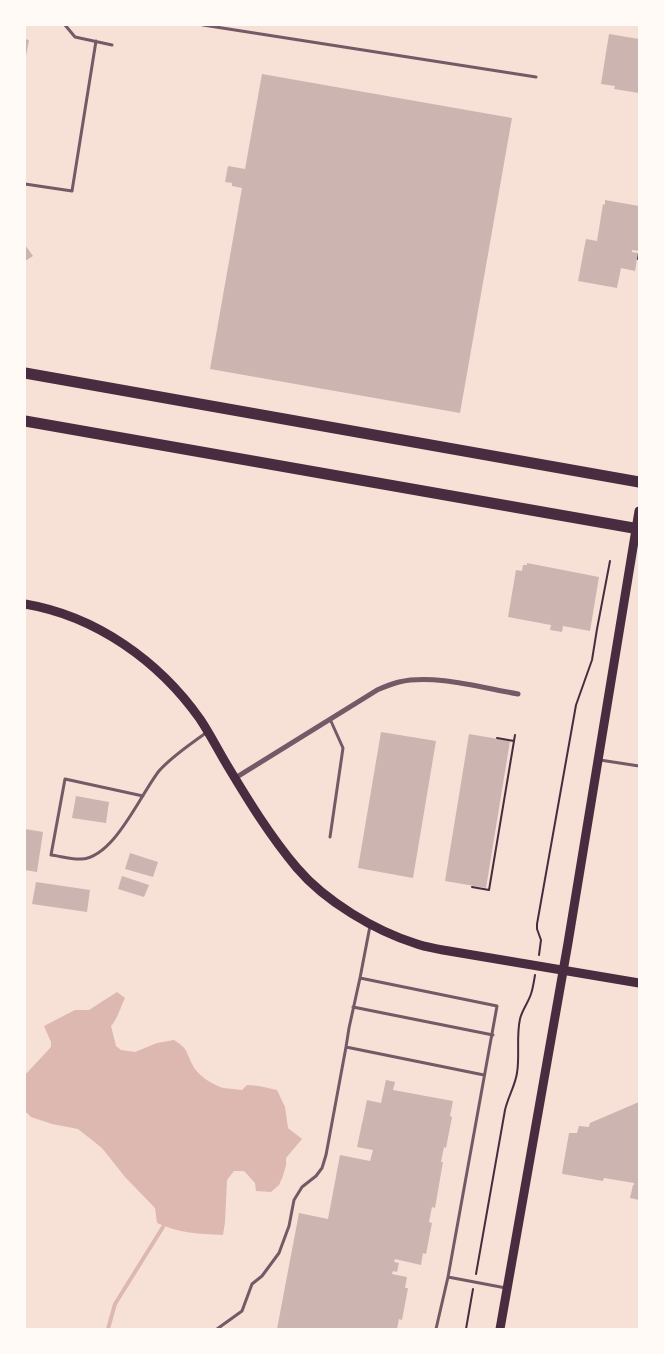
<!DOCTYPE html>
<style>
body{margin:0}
#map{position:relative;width:664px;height:1354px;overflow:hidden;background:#f7e1d7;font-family:"IBM Plex Serif",serif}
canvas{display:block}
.frame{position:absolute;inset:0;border:26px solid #fffaf5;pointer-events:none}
</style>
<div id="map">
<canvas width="664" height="1354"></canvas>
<div class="frame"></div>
</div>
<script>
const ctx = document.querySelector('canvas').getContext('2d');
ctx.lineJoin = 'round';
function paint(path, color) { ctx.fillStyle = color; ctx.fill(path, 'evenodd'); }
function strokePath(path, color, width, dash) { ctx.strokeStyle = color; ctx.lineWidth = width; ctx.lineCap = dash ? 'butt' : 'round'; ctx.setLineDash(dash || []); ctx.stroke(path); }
const water = new Path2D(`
 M117,992L125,998C120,1008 118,1018 111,1026L116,1046L121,1050L135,1052L157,1043L174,1040C189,1050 185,1050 192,1064C197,1075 211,1084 223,1088C229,1089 236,1089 242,1090L247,1085L259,1086L277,1090L285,1107L288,1128L302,1139L286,1158V1165L283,1176L279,1185L271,1192L256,1191L255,1183L244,1171H234L227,1180L225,1222L223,1235C200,1234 178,1233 157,1223L155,1208L125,1177L102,1148L78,1129L52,1124L31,1117L25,1111V1075L51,1047V1042L44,1026L75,1010H89Z`);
const stream = new Path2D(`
 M108,1329L115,1304L163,1227`);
const building = new Path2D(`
 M609,34L639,39V93L614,89L615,86L601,84Z
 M25,39L29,40L26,56H25Z
 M262,74L512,118L460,413L210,369L242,188L232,186V183L225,182L228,166L245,169Z
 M605,200L639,206V251L632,250V252L638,253L635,271L621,268L617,288L578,281L586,239L597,241L603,204L605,205Z
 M25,245L33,256L25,261Z
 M527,563L599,577L590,631L563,626L562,632L550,630L551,625L508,617L516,570L522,571L523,565H527Z
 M381,732L436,741L413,878L358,868Z
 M469,734L510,741L486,888L445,881Z
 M76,796L109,802L106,823L72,818Z
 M25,829L43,832L37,872L25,870Z
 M130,853L158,862L153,877L125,869Z
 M122,876L149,885L144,897L118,889Z
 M36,882L90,890L87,912L32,904Z
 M386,1080L395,1082L393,1090L453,1101L450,1116L452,1117L446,1148L444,1147L441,1162H443L435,1208L432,1207L429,1222L432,1223L426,1254L423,1253L421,1265L395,1259L394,1262L399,1263L397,1272L393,1271L392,1274L407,1277L405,1288H408L402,1320L399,1319L397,1329H277L299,1213L328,1219L340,1155L370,1161L373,1150L357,1147L367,1100L381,1103Z
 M639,1102V1200L630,1198L633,1185H634V1183L604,1178L603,1181L563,1174L562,1173L569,1133H577L579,1126L589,1127L590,1123Z`);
const path = new Path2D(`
 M639,253L638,259H639
 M497,738L514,741
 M472,887L489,890L515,735
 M539,955L541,940L537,929V924L576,705L592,660L597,629L610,561
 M476,1274L505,1110C508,1097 515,1086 517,1073C520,1055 516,1037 520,1019C522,1010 528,1003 531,994C533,988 534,981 535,975
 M466,1329L473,1289`);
const service = new Path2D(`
 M65,25L75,37L112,45
 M203,25L536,77
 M25,184L72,191L96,41
 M600,760L639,766
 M143,796L65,779L51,855C60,856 72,860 82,859C115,856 140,795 159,771C172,756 191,744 207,732
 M330,837L343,748L330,719
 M370,926L360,978L497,1006L448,1277
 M360,978L349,1028L346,1047L484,1075
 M353,1007L493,1035
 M217,1329L242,1311L252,1284L262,1276L279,1253L289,1226L294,1200L302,1187L316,1176L322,1168L326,1155L346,1047
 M436,1329L448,1277L506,1288`);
const minor = new Path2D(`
 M235,778L377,690C384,687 391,684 399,682C435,674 482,688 518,694`);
const secondary = new Path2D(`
 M25,604C96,616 159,661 200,719C210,734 218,750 227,765C248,800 270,836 297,868C325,901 375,931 417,944C425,947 434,948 443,950L639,983
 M500,1329L568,943L639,511`);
const motorway = new Path2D(`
 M25,373L639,482
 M25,421L639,529`);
paint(water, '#dcb8b0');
strokePath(stream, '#dcb8b0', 4);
paint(building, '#ccb4b1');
strokePath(path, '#4a2c40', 2);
strokePath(service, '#755966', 3);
strokePath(minor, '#755966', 5);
strokePath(secondary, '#4a2c40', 9);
strokePath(motorway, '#4a2c40', 11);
</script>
